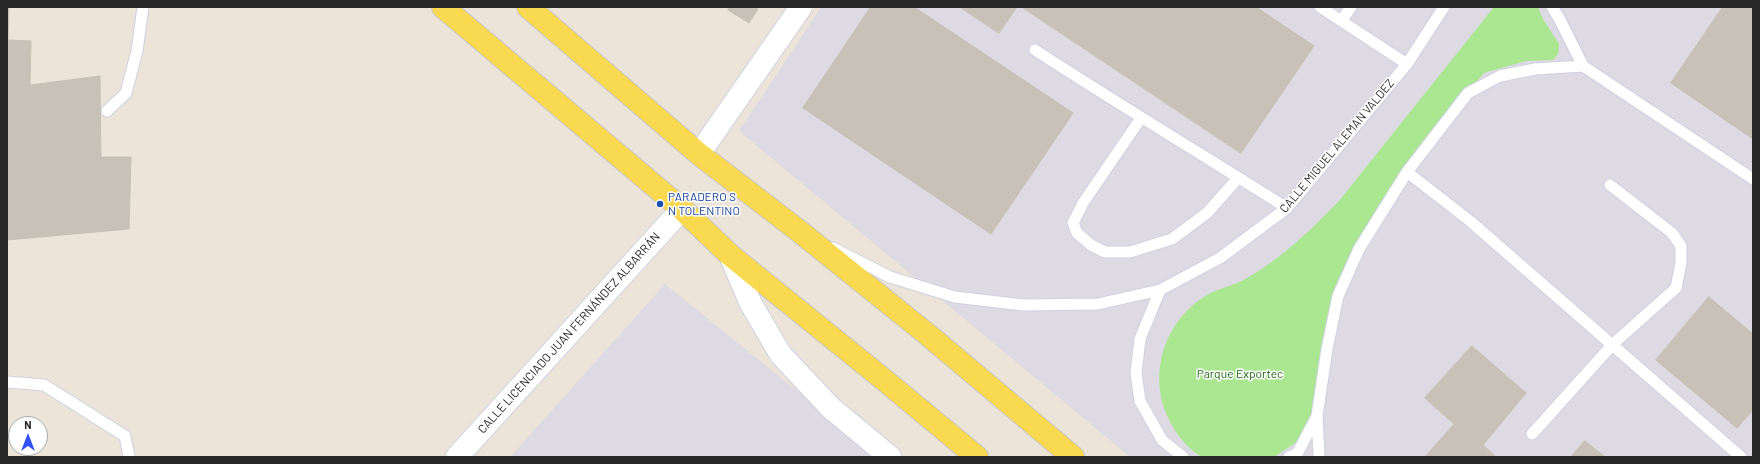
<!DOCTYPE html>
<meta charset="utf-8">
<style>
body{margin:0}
#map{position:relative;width:1760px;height:464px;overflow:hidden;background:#ece4d8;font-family:Barlow,sans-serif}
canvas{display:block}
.frame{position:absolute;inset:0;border:8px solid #282828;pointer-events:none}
.north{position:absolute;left:8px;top:416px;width:40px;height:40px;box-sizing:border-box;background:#fff;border:1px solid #a9a9a9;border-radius:50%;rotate:0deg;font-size:11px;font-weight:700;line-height:16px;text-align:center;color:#282828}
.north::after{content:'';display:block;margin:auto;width:14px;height:18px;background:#3250ff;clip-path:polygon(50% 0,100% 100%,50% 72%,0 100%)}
</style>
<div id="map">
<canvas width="1760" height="464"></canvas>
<div class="frame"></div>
<div class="north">N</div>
</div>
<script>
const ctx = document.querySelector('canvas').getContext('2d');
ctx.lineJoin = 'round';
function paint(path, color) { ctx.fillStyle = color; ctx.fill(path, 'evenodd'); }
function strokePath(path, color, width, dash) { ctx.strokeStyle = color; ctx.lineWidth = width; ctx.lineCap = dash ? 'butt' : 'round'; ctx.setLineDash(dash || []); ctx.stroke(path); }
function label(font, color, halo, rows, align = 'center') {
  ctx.font = font + ' Barlow,sans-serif'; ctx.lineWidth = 3; ctx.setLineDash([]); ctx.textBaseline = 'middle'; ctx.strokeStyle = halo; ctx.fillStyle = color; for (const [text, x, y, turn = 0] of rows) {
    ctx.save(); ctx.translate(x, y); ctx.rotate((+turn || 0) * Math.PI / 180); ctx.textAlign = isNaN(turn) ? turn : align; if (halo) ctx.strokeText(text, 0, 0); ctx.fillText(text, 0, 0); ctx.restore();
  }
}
const industrial = new Path2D(`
 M821,7H1753V457H1130L739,131Z
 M665,284L879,457H510Z`);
const green = new Path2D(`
 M1494,7H1538L1543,19L1559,44L1558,54L1553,60L1526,61L1484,73L1452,110L1352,254L1312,418L1305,431L1295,443L1274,457H1203C1184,448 1169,424 1163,405C1151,362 1169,318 1207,295C1220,288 1236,285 1249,277C1283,257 1312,229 1339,201Z`);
const building = new Path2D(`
 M7,7H9L8,40L31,41L30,85L100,76L101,157H131L129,229L7,240Z
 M730,7H755L758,9L749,23L728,10Z
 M871,7H914L1073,113L991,234L803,108Z
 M960,7H1017L999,33Z
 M1022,7H1256L1314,46L1241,153Z
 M1723,7H1753V139L1671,83Z
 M1709,297L1753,334V410L1737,428L1656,360Z
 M1472,346L1526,393L1483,445L1496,457H1425L1454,424L1425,398Z
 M1585,441L1605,457H1571Z`);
const lane = new Path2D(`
 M1320,7L1407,64
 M1552,7L1560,20L1583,66L1753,179
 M1341,21L1351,7
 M1035,50C1118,104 1203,155 1287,208
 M107,111L126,93L137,51L143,7
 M1141,118L1083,203L1073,223L1077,233L1091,245L1105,252H1130L1172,239L1207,213L1238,178
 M1407,172L1470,221L1741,457
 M833,248L890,277L955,297L1023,305L1098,304L1160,290L1220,258L1287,208L1407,64L1444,7
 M1160,290L1140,339L1136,373L1140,401L1162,440L1183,457
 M7,382L44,385L125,436L129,457
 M1532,434L1613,344L1676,288L1681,262V246L1672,233L1610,185
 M1289,457L1297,454L1317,416
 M1319,457L1317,416L1327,349L1338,296L1359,249L1407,172L1468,93L1500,76L1535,69L1583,66`);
const street = new Path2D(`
 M699,154L801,7
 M730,255L751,304L781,355L831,408L890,457`);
const secondary = new Path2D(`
 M457,457L682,209`);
const primary = new Path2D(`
 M443,7L682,209L730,255L888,383L977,457
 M528,7L699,154L799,231L927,334L1073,457`);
const markers = [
 [660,204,4,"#1a4fb4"]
];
const streetNames = [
 ["CALLE MIGUEL ALEMAN VALDEZ",1337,146,-50],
 ["CALLE LICENCIADO JUAN FERNÁNDEZ ALBARRÁN",569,333,-48]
];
const transitNames = [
 ["PARADERO S",668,197],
 ["N TOLENTINO",668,211]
];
const parkNames = [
 ["Parque Exportec",1240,374]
];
paint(industrial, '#dddae3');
paint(green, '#aae790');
paint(building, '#c7c1b8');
strokePath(building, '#c7c0b2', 1);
strokePath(lane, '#ced1e2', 13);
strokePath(street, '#ced1e2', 24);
strokePath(secondary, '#ced1e2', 24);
strokePath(primary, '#c7c7c7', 24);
strokePath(lane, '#fff', 11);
strokePath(street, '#fff', 22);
strokePath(secondary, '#fff', 22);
strokePath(primary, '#f9d950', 22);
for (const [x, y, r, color] of markers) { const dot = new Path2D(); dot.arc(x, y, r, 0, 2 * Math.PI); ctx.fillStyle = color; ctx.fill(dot); strokePath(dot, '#fff', 1.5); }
label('12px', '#282828', '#fff', streetNames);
label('12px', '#164399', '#fff', transitNames, 'left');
label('12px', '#236815', '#fff', parkNames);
</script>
